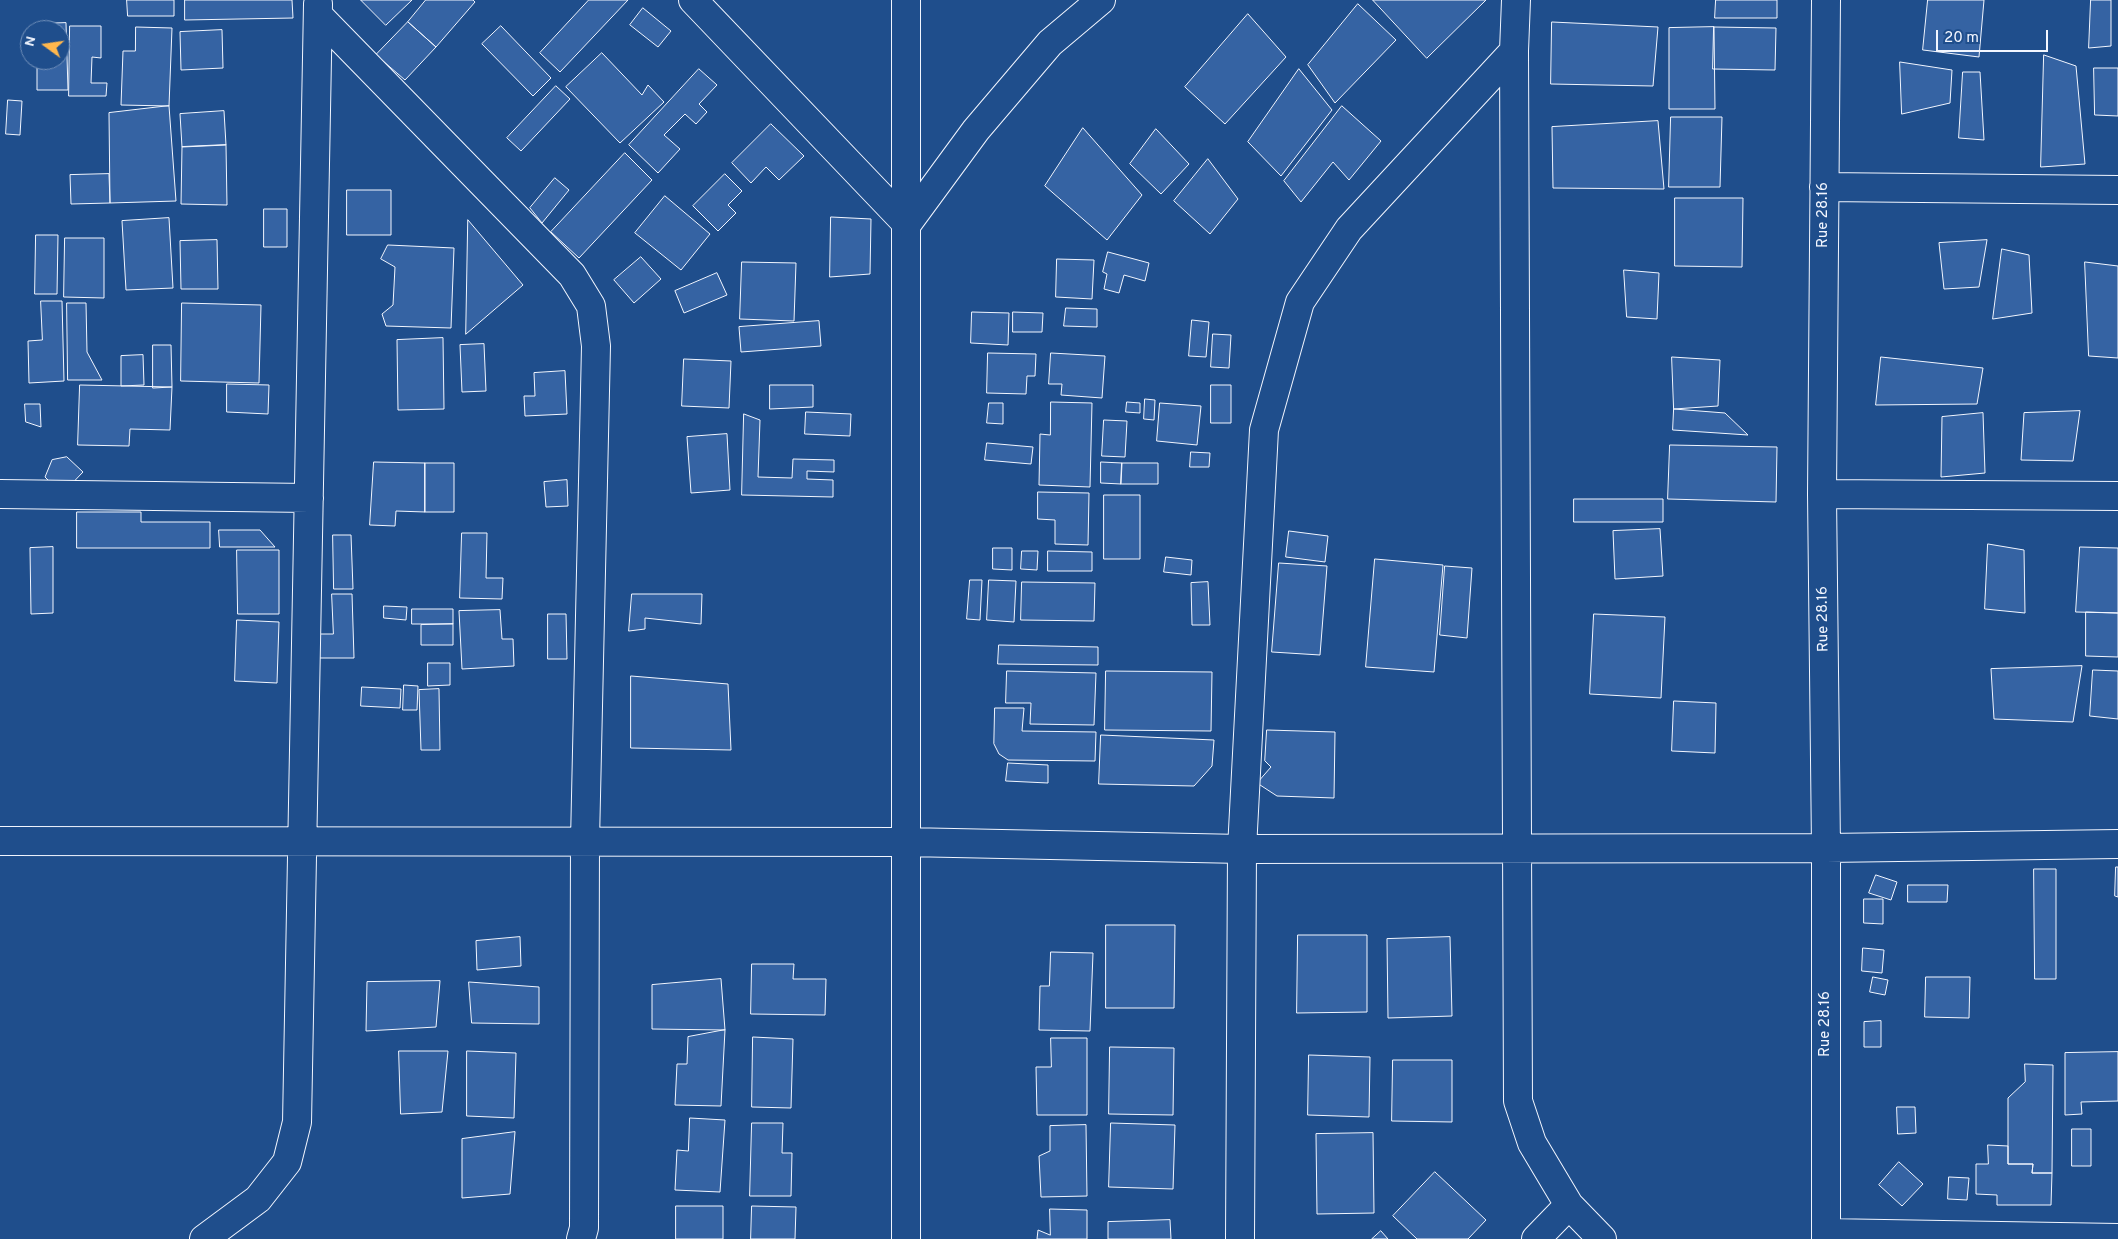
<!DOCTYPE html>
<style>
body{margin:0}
#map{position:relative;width:2118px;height:1239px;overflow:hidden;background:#1f4e8c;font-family:Overpass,sans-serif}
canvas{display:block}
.north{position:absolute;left:20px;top:20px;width:50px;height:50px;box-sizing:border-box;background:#1f4e8c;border:1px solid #7391ba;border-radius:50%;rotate:284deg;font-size:14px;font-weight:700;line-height:20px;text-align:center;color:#f2f6ff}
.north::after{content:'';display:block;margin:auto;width:18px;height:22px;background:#ffb74d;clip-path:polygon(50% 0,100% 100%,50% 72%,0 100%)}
.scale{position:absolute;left:1936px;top:30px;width:112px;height:22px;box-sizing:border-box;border:2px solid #f2f6ff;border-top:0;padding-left:6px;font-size:15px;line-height:18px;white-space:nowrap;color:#f2f6ff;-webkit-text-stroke:4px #1f4e8c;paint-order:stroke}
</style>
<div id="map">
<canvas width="2118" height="1239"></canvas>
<div class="north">N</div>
<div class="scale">20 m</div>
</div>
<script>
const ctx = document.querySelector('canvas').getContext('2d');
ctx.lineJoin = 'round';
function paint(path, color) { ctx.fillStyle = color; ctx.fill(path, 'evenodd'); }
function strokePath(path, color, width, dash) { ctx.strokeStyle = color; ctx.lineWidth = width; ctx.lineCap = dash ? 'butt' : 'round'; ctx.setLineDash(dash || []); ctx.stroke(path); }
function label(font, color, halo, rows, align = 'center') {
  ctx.font = font + ' Overpass,sans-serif'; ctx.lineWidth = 4; ctx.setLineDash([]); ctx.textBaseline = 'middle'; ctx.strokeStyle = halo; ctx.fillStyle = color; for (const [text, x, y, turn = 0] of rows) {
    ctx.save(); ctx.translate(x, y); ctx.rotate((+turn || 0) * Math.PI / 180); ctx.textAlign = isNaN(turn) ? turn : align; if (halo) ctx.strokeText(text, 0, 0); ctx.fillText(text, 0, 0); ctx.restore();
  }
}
const building = new Path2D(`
 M127,0H174V16H128Z
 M185,0H292L293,18L185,20Z
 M361,0H412L386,25Z
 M426,0H473L475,2L436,47L408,22Z
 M589,0H628L560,72L540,53Z
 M1373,0H1486L1427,58Z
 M1716,0H1777V18H1715Z
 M1928,0H1984L1979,57L1923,50Z
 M2091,0H2111V46L2089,48Z
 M1358,4L1396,40L1335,103L1308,65Z
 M643,8L671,31L658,47L630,25Z
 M1248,14L1286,57L1225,124L1185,87Z
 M408,22L436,47L405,80L376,55Z
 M1552,22L1658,27L1653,86L1551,84Z
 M66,23L68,90H37V60H60V30H36V24Z
 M70,26H101V58L92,57L91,83H107L106,96H69Z
 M501,26L551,78L533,96L482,44Z
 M136,27L172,28L169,106L121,105L123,51H135Z
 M1714,27L1715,109H1669V28Z
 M1714,27L1776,28L1775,70L1713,69Z
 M222,30L223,68L181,70L180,32Z
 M602,53L642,95L648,85L664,102L620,143L566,87Z
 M2044,55L2076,66L2085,164L2041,167Z
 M1900,62L1952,70L1950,103L1902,114Z
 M2094,68H2118V116L2095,115Z
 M699,69L717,85L699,104L707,112L696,124L685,114L664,135L680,149L658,173L629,145Z
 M1299,69L1332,110L1281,176L1248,142Z
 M1963,72H1980L1984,140L1959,138Z
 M556,86L570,99L521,151L507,138Z
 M8,100L22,101L20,135L6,134Z
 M169,106L176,201L110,203L109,113Z
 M1342,106L1381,141L1349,180L1333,162L1301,202L1284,181Z
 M224,111L226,145L182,147L180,114Z
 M1671,117H1722L1720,187H1669Z
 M1658,121L1664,189L1553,188L1552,127Z
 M771,124L804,156L779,180L766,167L751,183L732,163Z
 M1083,128L1142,195L1107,240L1045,186Z
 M1156,129L1189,164L1161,194L1130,164Z
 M226,145L227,205L181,204L182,147Z
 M625,153L652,180L579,258L551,232Z
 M1208,159L1238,199L1210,234L1174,201Z
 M109,174L110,203L71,204L70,175Z
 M725,174L742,191L728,205L736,213L718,231L693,206Z
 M555,178L569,190L542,223L530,208Z
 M347,190H391V235H347Z
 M665,196L710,234L681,270L635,233Z
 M1675,198H1743L1742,267L1675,266Z
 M264,209H287V247H264Z
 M831,217L871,219L870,274L830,277Z
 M169,218L173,288L126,290L122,221Z
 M468,220L523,285L466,334Z
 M36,235H58L57,294H35Z
 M65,238H104V298L64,297Z
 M217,240L218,289H181L180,241Z
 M1987,240L1979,287L1944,289L1939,243Z
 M388,245L454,248L451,328L386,326L382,314L393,305L395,267L381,259Z
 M2002,249L2029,255L2032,313L1993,319Z
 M1108,252L1149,263L1145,281L1124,275L1119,293L1104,289L1107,274L1103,272Z
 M641,257L661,279L634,303L614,280Z
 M1057,259L1094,260L1092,299L1056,297Z
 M742,262L796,263L794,321L740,319Z
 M2085,262L2118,266V358L2089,356Z
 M1624,270L1659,273L1657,319L1627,317Z
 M717,273L727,295L684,313L675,291Z
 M41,301H62L64,381L29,383L28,341L42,340Z
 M67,303H86L87,352L102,380H68Z
 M182,303L261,305L259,383L181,381Z
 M1066,308L1097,309V327L1064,326Z
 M972,312L1009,313L1008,345L971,343Z
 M1013,312L1043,313L1042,332H1013Z
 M1192,320L1209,322L1206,357L1189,356Z
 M819,321L821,346L741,352L739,327Z
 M1213,334L1231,335L1229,368L1211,367Z
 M443,338L444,409L398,410L397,340Z
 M484,344L486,391L462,392L460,345Z
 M153,345H171L172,387L153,388Z
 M988,353L1036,354L1035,376H1027L1026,394L987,393Z
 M1051,353L1105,356L1102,398L1061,395L1062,384H1049Z
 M143,355L144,385L121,386V356Z
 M1672,357L1720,360L1718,406L1674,409Z
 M1881,357L1983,368L1977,404L1876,405Z
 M684,359L731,361L729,408L682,406Z
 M565,371L567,414L525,416L524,396H535L534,373Z
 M227,384L269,385L268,414L227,412Z
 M80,385L172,387L170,430L130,429L129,446L78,445Z
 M770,385H813V407L770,409Z
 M1211,385H1231V423H1211Z
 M1145,399L1155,400L1154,420L1144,419Z
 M1051,402L1092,403L1090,487L1039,485L1040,434L1050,435Z
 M1127,402L1140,403V413L1126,412Z
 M989,403H1003V424L987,423Z
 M1160,403L1201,406L1197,445L1157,441Z
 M25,404H40L41,427L26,422Z
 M1674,409L1725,413L1748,435L1673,430Z
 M2080,411L2073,461L2021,460L2024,413Z
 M806,412L851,414L850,436L805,434Z
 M1983,413L1985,473L1941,477L1942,417Z
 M744,414L760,420L758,477L792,478L793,459L834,460V472L807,471V479L833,480V497L742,495Z
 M1104,420L1127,421L1125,457L1102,456Z
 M727,434L730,490L691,493L687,437Z
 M987,443L1033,447L1031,464L985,460Z
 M1670,445L1777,447L1776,502L1668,499Z
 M1191,452L1210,453L1209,467H1190Z
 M67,457L83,472L62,494L45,477L52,460Z
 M374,462L425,463V512L396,511L395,526L370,525Z
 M1101,462L1122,463L1121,484L1101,483Z
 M425,463H454V512H425Z
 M1122,463H1158V484H1121Z
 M567,480L568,506L546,507L544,482Z
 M1038,492L1089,493L1088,545L1055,544V520L1038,519Z
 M1104,495H1140V559H1104Z
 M1574,499H1663V522H1574Z
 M77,512H141V522H210V548H77Z
 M1660,529L1663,576L1615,579L1613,531Z
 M219,530H260L275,547H220Z
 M1289,531L1328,536L1325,562L1286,557Z
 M462,533H487L486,578H503L502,599L460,598Z
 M333,535H351L353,589H334Z
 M1988,544L2024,550L2025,613L1985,609Z
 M53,547V613L31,614L30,548Z
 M2080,547L2118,548V613L2076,612Z
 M993,548H1012V570L993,569Z
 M237,550H279V614H238Z
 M1022,551H1038L1037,570L1021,569Z
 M1048,551L1092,552V571H1048Z
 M1166,557L1192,560L1191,575L1164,572Z
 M1375,559L1443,565L1434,672L1366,667Z
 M1279,563L1327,566L1320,655L1272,652Z
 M1445,566L1472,568L1467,638L1440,635Z
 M970,580H982L980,620L967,619Z
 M989,580L1016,581L1014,622L987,620Z
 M1022,582L1095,583L1094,621L1021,620Z
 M1208,582L1210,625H1192L1191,583Z
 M332,594H352L354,658H319L318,634H333Z
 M632,594H702L701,624L645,618V629L629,631Z
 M384,606L407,607L406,620L384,618Z
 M412,609H453V624H412Z
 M500,610L502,639H513L514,666L462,669L459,611Z
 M2086,612L2118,613V657L2086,656Z
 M548,614H566L567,659H548Z
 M1594,614L1665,617L1661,698L1590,694Z
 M237,620L279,622L277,683L235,681Z
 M453,624V645H421V625Z
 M999,645L1098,647V665L998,664Z
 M428,663H450V685L428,686Z
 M2082,666L2073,722L1994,719L1991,669Z
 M2093,670L2118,671V719L2090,716Z
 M1007,671L1096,673L1094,725L1030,724L1031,703H1006Z
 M1106,671L1212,672L1211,731L1105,730Z
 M631,676L728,684L731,750L631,748Z
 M404,685L418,686L417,710H403Z
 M362,687L401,689L400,708L361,706Z
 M439,689L440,750H421L419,690Z
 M1674,701L1716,703L1715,753L1672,751Z
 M995,708H1024L1022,731L1096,732L1095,761L1008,760L999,754L994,744Z
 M1267,730L1335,732L1334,798L1277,796L1257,783L1271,767L1265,761Z
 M1101,735L1214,740L1212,766L1194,786L1099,784Z
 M1008,763L1048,765V783L1006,781Z
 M2116,867H2118V897L2115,896Z
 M2034,869H2056V979H2035Z
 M1876,875L1897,882L1891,900L1869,893Z
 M1908,885H1948L1947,902H1908Z
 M1864,899H1883V924L1864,923Z
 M1106,925H1175L1174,1008H1106Z
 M1298,935H1367V1012L1297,1013Z
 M520,937L521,966L477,970L476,941Z
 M1450,937L1452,1016L1388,1018L1387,939Z
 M1863,948L1884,950L1882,973L1862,971Z
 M1051,952L1093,953L1090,1031L1039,1030L1040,986H1049Z
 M752,964H794L793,979H826L825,1015L751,1014Z
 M1873,977L1888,980L1885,995L1870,992Z
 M1926,977H1970L1969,1018L1925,1017Z
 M721,979L725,1030L652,1029V985Z
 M440,981L436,1027L366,1031L367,982Z
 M469,982L539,987V1024L472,1023Z
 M1881,1021V1047H1864V1022Z
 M725,1030L721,1106L675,1105L677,1064H687L688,1037Z
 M753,1037L793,1039L791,1108L752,1107Z
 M1051,1038H1087V1115H1037L1036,1067H1051Z
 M1110,1047L1174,1048L1173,1115L1109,1114Z
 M399,1051H448L442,1112L401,1114Z
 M467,1051L516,1053L514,1118L467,1116Z
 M2118,1052V1101L2081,1102L2082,1114L2065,1115V1053Z
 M1309,1055L1370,1057L1369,1117L1308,1115Z
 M1393,1060H1452V1122L1392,1121Z
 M2025,1064L2053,1065L2052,1173H2032L2033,1164H2008V1098L2025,1082Z
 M1897,1107H1915L1916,1133L1898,1134Z
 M690,1118L725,1120L720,1192L675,1190L677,1150L688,1151Z
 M752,1123H783L782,1153H792L791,1196H750Z
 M1111,1123L1175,1125L1173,1189L1109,1187Z
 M1086,1125L1087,1196L1041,1197L1039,1156L1050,1151V1126Z
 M2072,1129H2091V1166H2072Z
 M515,1132L510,1194L462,1198V1139Z
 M1373,1133L1374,1213L1317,1214L1316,1134Z
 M1988,1145L2008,1146V1164H2033L2032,1173H2052L2051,1205H1997V1195L1976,1194V1164H1988Z
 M1899,1162L1923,1184L1902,1206L1879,1185Z
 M1435,1172L1486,1220L1468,1239H1417L1393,1216Z
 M1949,1177L1969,1178L1967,1200L1948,1199Z
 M676,1206H723V1239H676Z
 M752,1206L796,1207L795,1239H751Z
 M1050,1209L1087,1210V1239H1037L1038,1230L1050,1235Z
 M1170,1220L1171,1239H1108V1222Z
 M1381,1231L1388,1239H1372Z`);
const street = new Path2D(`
 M693,0L907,224L976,130L1050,43L1101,0
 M906,0V1239
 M1516,0L1514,51L1518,1101L1532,1143L1569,1205L1602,1239
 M1826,0L1822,494L1826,848V1239
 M318,15L572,275L591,306L596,346L585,841L584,1228L581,1239
 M1824,187L2118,190
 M0,494L309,498
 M1822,494L2118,496
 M0,841L906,842L1242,849L1826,848L2118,844
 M1826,1233L2118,1238
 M204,1239L258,1199L287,1162L297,1122L318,4
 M1240,1239L1242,849L1264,430L1300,302L1349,229L1514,51
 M1536,1239L1569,1205`);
const streetNames = [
 ["Rue 28.16",1824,215,-90],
 ["Rue 28.16",1824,619,-91],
 ["Rue 28.16",1826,1024,-90]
];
paint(building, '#3563a3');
strokePath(building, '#f2f6ff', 1);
strokePath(street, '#f2f6ff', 30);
strokePath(street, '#1f4e8c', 28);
label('15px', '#f2f6ff', '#1f4e8c', streetNames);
</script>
